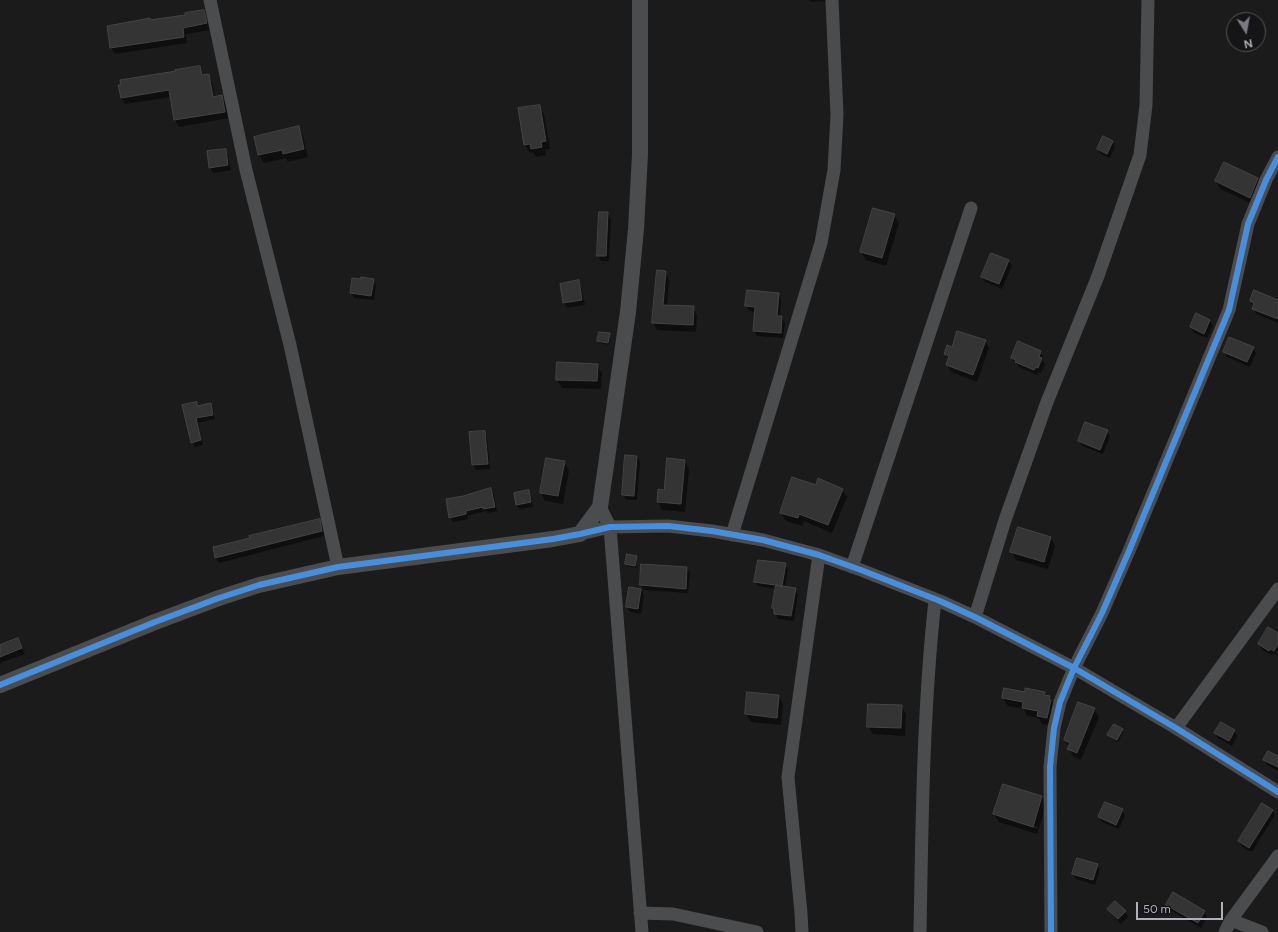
<!DOCTYPE html>
<style>
body{margin:0}
#map{position:relative;width:1278px;height:932px;overflow:hidden;background:#1b1b1b;font-family:Figtree,sans-serif}
canvas{display:block}
.north{position:absolute;left:1226px;top:12px;width:40px;height:40px;box-sizing:border-box;background:#151517;border:1px solid #525358;border-radius:50%;rotate:169deg;font-size:11px;font-weight:700;line-height:16px;text-align:center;color:#aeb0ba}
.north::after{content:'';display:block;margin:auto;width:14px;height:18px;background:#7b7c82;clip-path:polygon(50% 0,100% 100%,50% 72%,0 100%)}
.scale{position:absolute;left:1136px;top:902px;width:87px;height:18px;box-sizing:border-box;border:2px solid #aeb0ba;border-top:0;padding-left:5px;font-size:12px;line-height:14px;white-space:nowrap;color:#aeb0ba;-webkit-text-stroke:3px #151517;paint-order:stroke}
</style>
<div id="map">
<canvas width="1278" height="932"></canvas>
<div class="north">N</div>
<div class="scale">50 m</div>
</div>
<script>
const ctx = document.querySelector('canvas').getContext('2d');
ctx.lineJoin = 'round';
function paint(path, color) { ctx.fillStyle = color; ctx.fill(path, 'evenodd'); }
function strokePath(path, color, width, dash) { ctx.strokeStyle = color; ctx.lineWidth = width; ctx.lineCap = dash ? 'butt' : 'round'; ctx.setLineDash(dash || []); ctx.stroke(path); }
const shadow = new Path2D(`
 M809,0H828L829,1L811,2Z
 M203,11L207,18L210,30L186,34L187,43L115,54L111,48L151,21L186,16Z
 M200,67L204,76L208,75L212,82L215,97L221,96L225,103L229,118L179,127L175,120L171,97L125,104L121,98Z
 M539,106L544,114L550,149L545,150L546,155L536,157L533,152L530,153L525,145Z
 M299,128L303,136L308,157L288,162L286,158L264,163L259,155L255,138Z
 M1112,142L1115,147L1110,158L1101,154L1098,149Z
 M225,150L228,155L231,170L213,173L210,168Z
 M1257,179L1262,187L1255,205L1220,189L1216,181Z
 M608,213L611,219L609,261H601L598,256Z
 M894,215L899,223L886,266L866,260L861,252Z
 M992,254L1009,261L1012,266L1002,289L985,282L982,277Z
 M665,272L669,280L667,306L693,307L697,315L696,332L657,330L653,323L654,305H655Z
 M373,280L376,285L374,300L354,298L351,293Z
 M578,282L581,287L585,305L567,308L564,303Z
 M778,294L781,299L780,317H782L785,323L783,338L757,336L754,331L756,312L749,311L746,306Z
 M1251,301H1278V323L1256,314Z
 M1197,315L1210,321L1213,326L1207,338L1194,333L1191,327Z
 M609,334L610,337L609,345L600,343L598,341Z
 M985,341L989,348L977,382L951,372L947,365L949,360L945,354L953,348Z
 M1253,348L1256,353L1250,367L1227,357L1224,352Z
 M1040,351L1043,357L1042,360L1045,364L1041,373L1038,372L1037,375L1019,367L1012,358Z
 M597,365L602,373L601,389L562,388L557,380Z
 M196,403L198,407L210,404L213,409L215,419L198,423L203,445L195,447L192,442Z
 M1107,431L1110,436L1103,454L1082,446L1079,441Z
 M484,432L487,437L490,469L476,470L473,465L470,433Z
 M637,457L640,462L637,500H626L623,494Z
 M685,461L689,469L685,512L662,510L658,502Z
 M564,462L569,470L563,504L545,501L541,493Z
 M816,486L842,489L847,497L832,533L804,521L802,526L786,521L781,513Z
 M491,489L494,494L497,511L487,513L486,511L467,516L468,519L453,522L450,517Z
 M528,491L531,496L533,507L519,509L516,504Z
 M319,521L322,526L324,536L219,563L216,558L251,539Z
 M1051,538L1055,546L1048,569L1016,560L1012,552Z
 M636,557L637,559L636,568L627,566L626,564Z
 M785,564L788,569L785,588L795,589L798,594L794,621L778,619L773,608L776,589L758,586L755,582Z
 M642,565L687,568L690,573L688,593L644,590L641,585Z
 M641,590L644,595L641,614L630,612L627,607Z
 M1267,628L1278,634L1277,655L1273,653L1272,655L1262,650L1259,644Z
 M18,639L25,654L0,663V646Z
 M748,693L778,696L783,704L781,725L751,722L746,714Z
 M1025,693H1044L1046,696L1049,697L1054,705L1052,725L1042,724L1039,718L1027,716L1024,709L1008,706L1003,698Z
 M901,706L906,714L905,736L873,734L868,726Z
 M1094,709L1099,717L1081,760L1073,756L1065,740Z
 M1122,730L1123,732L1118,742L1110,737L1109,735Z
 M1234,731L1237,736L1232,746L1218,738L1215,733Z
 M1278,758V771L1267,765L1264,760Z
 M1042,797L1046,805L1037,834L999,822L994,814ZM1000,815L1038,827L1037,829L1000,817Z
 M1122,810L1125,815L1119,829L1102,822L1099,817Z
 M1272,810L1275,815L1252,852L1242,847L1239,841Z
 M1097,865L1100,870L1095,885L1076,879L1073,874Z
 M1167,905L1204,911L1207,917L1201,928L1170,910Z
 M1109,909L1125,912L1128,917L1121,924L1112,914Z`);
const building = new Path2D(`
 M204,10L207,23L183,28L184,37L110,48L107,26L150,18V20L185,15V13Z
 M200,66L202,75L209,74L213,97L222,95L225,112L174,120L169,90L121,98L118,85H121L120,80L176,71L175,70Z
 M540,105L546,141L541,142L542,147L531,149L530,144L524,145L518,108Z
 M299,126L304,149L283,154L282,150L258,155L254,137Z
 M1103,136L1113,141L1107,154L1097,149Z
 M226,149L228,165L209,168L207,151Z
 M1224,162L1258,178L1250,198L1215,181Z
 M873,208L895,214L882,258L860,252Z
 M599,212H608L606,256H597Z
 M991,253L1009,260L999,284L981,277Z
 M657,270L666,271L663,305L694,306L693,325L652,323Z
 M361,277L374,279L371,296L350,293L352,278L361,279Z
 M579,280L582,300L563,303L560,284Z
 M747,290L779,293L777,316H782L781,333L753,331L755,307L745,306Z
 M1254,290L1278,300V319L1252,309L1254,303L1250,301Z
 M1196,313L1210,320L1204,334L1190,327Z
 M957,331L986,340L973,375L946,365L949,356L944,354L947,345L952,347Z
 M599,332L610,333L608,343L597,341Z
 M1229,337L1254,347L1247,362L1223,352Z
 M1018,341L1041,351L1039,357L1042,358L1038,368L1036,367L1034,370L1015,362L1016,360L1011,358Z
 M557,362L598,364L597,381L556,380Z
 M197,402V406L211,403L213,415L196,418L201,440L191,443L182,405Z
 M1085,422L1108,430L1100,450L1078,441Z
 M485,431L488,464L472,465L469,432Z
 M625,455L637,456L634,496L622,495Z
 M546,458L565,461L558,496L540,493Z
 M667,458L685,460L681,504L657,502L658,489L664,490Z
 M792,477L816,485L818,478L843,489L828,525L799,514L798,518L780,513Z
 M491,488L495,507L483,509V507L466,511V514L449,518L446,499L463,496Z
 M529,490L531,502L516,505L514,493Z
 M320,519L322,531L215,558L213,547L250,538L249,536Z
 M1018,527L1051,537L1044,562L1010,552Z
 M627,554L637,556L635,566L625,564Z
 M758,560L786,563L782,586L754,582Z
 M641,564L687,567L686,589L640,585Z
 M776,585L796,588L791,616L774,614V609L772,608Z
 M629,587L641,589L638,609L626,607Z
 M1268,627L1278,633V644L1274,651L1270,649L1269,651L1258,644Z
 M18,638L22,648L0,657V645Z
 M1004,688L1025,692V688L1045,692L1044,695L1050,696L1049,700H1051L1047,718L1037,716L1038,711L1022,708L1023,702L1002,698Z
 M747,692L779,695L777,718L745,714Z
 M1078,702L1095,708L1077,753L1067,749L1070,743L1064,740Z
 M868,704L902,705L901,728L867,727Z
 M1221,722L1235,730L1229,741L1214,733Z
 M1114,724L1123,729L1117,740L1107,735Z
 M1268,751L1278,756V767L1263,760Z
 M1003,784L1042,796L1033,827L993,814Z
 M1105,802L1123,809L1116,825L1098,817Z
 M1262,803L1273,810L1249,848L1238,841Z
 M1077,858L1098,864L1093,880L1072,874Z
 M1173,892L1205,911L1198,923L1166,905Z
 M1115,901L1126,911L1118,919L1107,909Z`);
const minor = new Path2D(`
 M210,0L246,170L290,345L338,567
 M600,507L610,527L642,932
 M580,534L610,527L668,526L712,531L763,540L819,555L861,570L940,601L975,617L1074,668L1176,728L1278,792
 M732,535L821,243L834,170L837,115L832,0
 M852,567L971,208
 M975,617L1005,520L1047,402L1098,276L1140,155L1146,105L1148,0
 M1176,728L1278,589
 M640,913L673,914L757,932
 M1231,920L1262,932
 M802,932L801,913L788,777L819,555
 M920,932C922,821 923,710 935,600
 M1051,932L1050,767L1054,728L1060,702L1074,668L1102,613L1129,551L1229,310L1248,224L1266,180L1278,157
 M1225,932L1231,920L1278,856`);
const tertiary = new Path2D(`
 M0,685L155,622L219,598L259,585L338,567L553,539L580,534L600,507L628,312L636,229L640,154V0`);
const cycleway = new Path2D(`
 M0,685L155,622L219,598L259,585L338,567L553,539L580,534L610,527L668,526L712,531L763,540L819,555L861,570L940,601L975,617L1074,668L1176,728L1278,792
 M1051,932L1050,767L1054,728L1060,702L1074,668L1102,613L1129,551L1229,310L1248,224L1266,180L1278,157`);
paint(shadow, '#0007');
paint(building, '#343435');
strokePath(building, '#444447', 1);
strokePath(minor, '#4b4c4d', 13);
strokePath(tertiary, '#4b4c4d', 16);
strokePath(cycleway, '#468fdf', 6);
</script>
